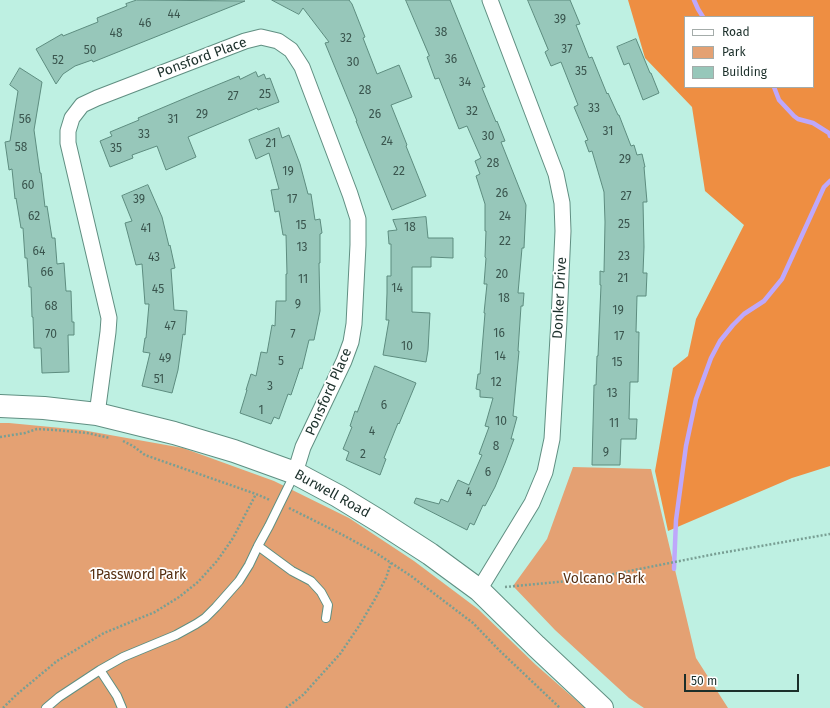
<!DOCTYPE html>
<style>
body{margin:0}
#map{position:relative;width:830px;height:708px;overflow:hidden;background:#bef0e2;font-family:"Fira Sans",sans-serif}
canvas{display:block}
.legend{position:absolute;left:684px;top:16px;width:130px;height:72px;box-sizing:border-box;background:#fff;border:1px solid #a4acaa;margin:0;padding:5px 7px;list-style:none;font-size:12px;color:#1b2f2a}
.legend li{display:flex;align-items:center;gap:8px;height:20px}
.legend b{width:20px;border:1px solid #a4acaa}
.scale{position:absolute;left:684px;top:674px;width:115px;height:18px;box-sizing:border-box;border:2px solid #1b2f2a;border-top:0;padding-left:5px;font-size:12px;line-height:14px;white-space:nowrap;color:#1b2f2a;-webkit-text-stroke:3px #fff;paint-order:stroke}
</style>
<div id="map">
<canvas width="830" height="708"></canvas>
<ul class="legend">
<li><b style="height:5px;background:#fff"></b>Road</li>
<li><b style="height:11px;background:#e4a173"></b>Park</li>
<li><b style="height:11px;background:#97c7ba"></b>Building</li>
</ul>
<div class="scale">50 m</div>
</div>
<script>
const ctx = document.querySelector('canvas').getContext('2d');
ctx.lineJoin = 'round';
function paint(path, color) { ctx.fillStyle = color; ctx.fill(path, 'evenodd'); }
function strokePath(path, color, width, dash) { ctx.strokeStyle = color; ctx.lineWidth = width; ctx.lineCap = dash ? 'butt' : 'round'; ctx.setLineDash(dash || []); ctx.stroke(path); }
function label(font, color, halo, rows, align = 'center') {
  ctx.font = font + ' "Fira Sans",sans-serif'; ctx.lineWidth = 3.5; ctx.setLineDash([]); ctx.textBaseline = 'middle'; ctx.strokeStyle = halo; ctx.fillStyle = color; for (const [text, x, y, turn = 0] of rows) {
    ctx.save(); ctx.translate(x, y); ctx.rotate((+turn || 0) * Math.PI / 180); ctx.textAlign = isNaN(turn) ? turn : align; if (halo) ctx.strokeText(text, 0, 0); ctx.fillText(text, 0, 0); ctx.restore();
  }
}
const green = new Path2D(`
 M0,423H9L82,430L183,448L274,481L349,518L414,561L478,609L536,665L585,708H0Z
 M573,467L651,469L696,658L728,708H644L629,698L555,630L513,586L547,539Z`);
const forest = new Path2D(`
 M628,0H830V466L792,478L668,531L655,471L673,368L688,356L696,319L744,225L705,191L692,107L645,58ZM685,17H813V87H685Z`);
const stream = new Path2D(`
 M694,0L698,9L703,17
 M774,87L779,100L794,116L798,119L813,123L829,133L830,136
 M674,569L676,520L686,446L696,399L711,358L720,341L733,325L744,314L764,301L782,279L824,187L830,181`);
const building = new Path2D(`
 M137,0L245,1L93,62L92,60L75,66L63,74L56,84L36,49L62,34L63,36L98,22L97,18L127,6L126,4Z
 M272,0H349L352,4L365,37L363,38L377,74L399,65L412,97L391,105L407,145L406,146L426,196L392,210L366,146L356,121H357L325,43L329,42L303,8L299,14Z
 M406,0H450L485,87L482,88L496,122L497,121L505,141L501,142L526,205L524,248H522L518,293H524L523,306H521L518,351H519L513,416L517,417L511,439H514L505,463L495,487L485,506L483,505L474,525L470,523L467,530L414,503L416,498L439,504L441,499L448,502L458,480L469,485L482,455L479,454L489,427L485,426L493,398L480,397V390L476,389L478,374H480L485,313H484L487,284H484L486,258L485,257L486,231H485V204L476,176L480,174L475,161L481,158L467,126L459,129L439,78L435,79L427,57L429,56Z
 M528,0H570L580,24L576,25L589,58L592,57L607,94L608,93L618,115H619L631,146L634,145L637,155L642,154L645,167H644L647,202H643L644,247L643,273H647L646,296H637L636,332H639L638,382H630L629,419H637L636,439H621L620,465H592L594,385H596L597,356H598L601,285H600V271L604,272L605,222L604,192L592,151L589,152L585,141L588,140L574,107L578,105L561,62L551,66L545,52L548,50Z
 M636,39L650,73H651L659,93L643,100L629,63L624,65L617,47Z
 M20,68L42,82L34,130L40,173H41L45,207L47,206L52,238H55L57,264L64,263L66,291H71L72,322H74V335H68L69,372L42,373L41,348H34L33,317H32L31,287H29L27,258H25L23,228H21L16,198L15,199L12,169L9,170L5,142L10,141L18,91L10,85Z
 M256,72L258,77L264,74L266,79L270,78L279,102L258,110L257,108L188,137L196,157L166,170L157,146L132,155L133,158L110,167L100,141L112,136L110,132L139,120L138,118L195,94L239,76L240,79Z
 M279,128L282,138L289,135L300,164L308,194H311L315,220L320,219L322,233L320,234V263H319L320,311L314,340H309L302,369L300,368L291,395L288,394L279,419L274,417L271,424L240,413L247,390H246L251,374L256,376L261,352L267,353L272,325L275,326L276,301H286V274H287L286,235H283L279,211L275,212L271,190L279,189L269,153L256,159L249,140Z
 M148,185L162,217L169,246L170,245L175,268L171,269L174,310L187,311L185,335L183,334L178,370L172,393L142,386L150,353L143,352L145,338H146L149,304H145L142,264L136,265L125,223L132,221L122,196Z
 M426,217L428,238H453V258L431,257V267H412V312L430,313L428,350L426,362L383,355L389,320H386L387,293V276H391V244H389L388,231L397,230L393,220Z
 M375,366L416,383L399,424L398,423L384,458L386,459L380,475L346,460L349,452L343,449L352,427L350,426L355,411L357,412Z`);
const path = new Path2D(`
 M0,437L25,433L37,429L55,430L87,433L110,438
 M123,441L133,446L145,455L256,494L270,500
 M289,508L341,534L376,553L411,576L473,623L499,650L560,708
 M505,587L589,579L715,554L830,534
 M3,708L16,695L57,661L104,633L155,612L179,597L198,582L217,561L233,538L256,494
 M286,708L303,695L340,654L359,626L375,599L386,578L391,563`);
const lane = new Path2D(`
 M258,546L292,571L311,581L321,592L328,605L326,618
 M100,670L117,696L122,708
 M46,708L59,697L100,670L123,657L176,635L196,624L205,618L216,607L239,581L249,565L258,546L269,526L295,473`);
const street = new Path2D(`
 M97,414L108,332L109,318L68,143V131L72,118L82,105L97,98L245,41L261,37L278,41L291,50L302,67L350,194L358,219V245L354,324L351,342L344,361L303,447L295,473
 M479,590L532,503L545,472L552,439L559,320L563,231L562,203L556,174L490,0`);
const secondary = new Path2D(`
 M0,406L44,408L97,414L174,433L234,451L295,473L338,496L379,521L430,554L479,590L536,646L602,708`);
const numberNames = [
 ["44",174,15],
 ["39",560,20],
 ["46",145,24],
 ["38",441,33],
 ["48",116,34],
 ["32",346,39],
 ["37",567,50],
 ["50",90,51],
 ["36",451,60],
 ["52",58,61],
 ["30",353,63],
 ["35",581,72],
 ["34",465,83],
 ["28",365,91],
 ["25",265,95],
 ["27",233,97],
 ["33",594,109],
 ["32",472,112],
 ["29",202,115],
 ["26",375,115],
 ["56",25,120],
 ["31",173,120],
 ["31",608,132],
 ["33",144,135],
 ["30",488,137],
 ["24",387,142],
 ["21",271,144],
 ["58",21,148],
 ["35",116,149],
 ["29",625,160],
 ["28",493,164],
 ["19",288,172],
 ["22",399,172],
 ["60",28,186],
 ["26",502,194],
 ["27",626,197],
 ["39",139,200],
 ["17",292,200],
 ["62",34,217],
 ["24",505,217],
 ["25",624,225],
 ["15",301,226],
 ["18",410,228],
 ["41",146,229],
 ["22",505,242],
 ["13",302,248],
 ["64",39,252],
 ["23",624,257],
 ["43",154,258],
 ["66",47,273],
 ["20",502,275],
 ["21",623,279],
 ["11",303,280],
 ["14",397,289],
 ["45",158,290],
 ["18",504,299],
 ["9",298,305],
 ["68",51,307],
 ["19",618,311],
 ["47",170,327],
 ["16",499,334],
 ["70",51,335],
 ["7",293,335],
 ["17",619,337],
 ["10",407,347],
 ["14",500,357],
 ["49",165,359],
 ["5",281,362],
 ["15",617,363],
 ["51",159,380],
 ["12",496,383],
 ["3",270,387],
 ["13",612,394],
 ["6",384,406],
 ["1",261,411],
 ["10",501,422],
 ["11",614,424],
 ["4",372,432],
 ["8",496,447],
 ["9",606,453],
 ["2",363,455],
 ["6",488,473],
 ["4",469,493]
];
const streetNames = [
 ["Ponsford Place",202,58,-20],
 ["Donker Drive",560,298,-87],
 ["Ponsford Place",329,392,-66],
 ["Burwell Road",332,494,29]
];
const parkNames = [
 ["1Password Park",138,575],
 ["Volcano Park",604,579]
];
paint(green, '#e4a173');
paint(forest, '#ee8e42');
strokePath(stream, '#bea8fb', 4.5);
paint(building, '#97c7ba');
strokePath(building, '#5d8c7f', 1);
strokePath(lane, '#608f82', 10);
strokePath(street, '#608f82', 17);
strokePath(secondary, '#608f82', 24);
strokePath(path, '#799f94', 2.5, [2, 2]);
strokePath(lane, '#fff', 8);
strokePath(street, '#fff', 15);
strokePath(secondary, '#fff', 22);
label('12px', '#3a554e', null, numberNames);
label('14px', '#1b2f2a', '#fff', streetNames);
label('14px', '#573012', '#fff', parkNames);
</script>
